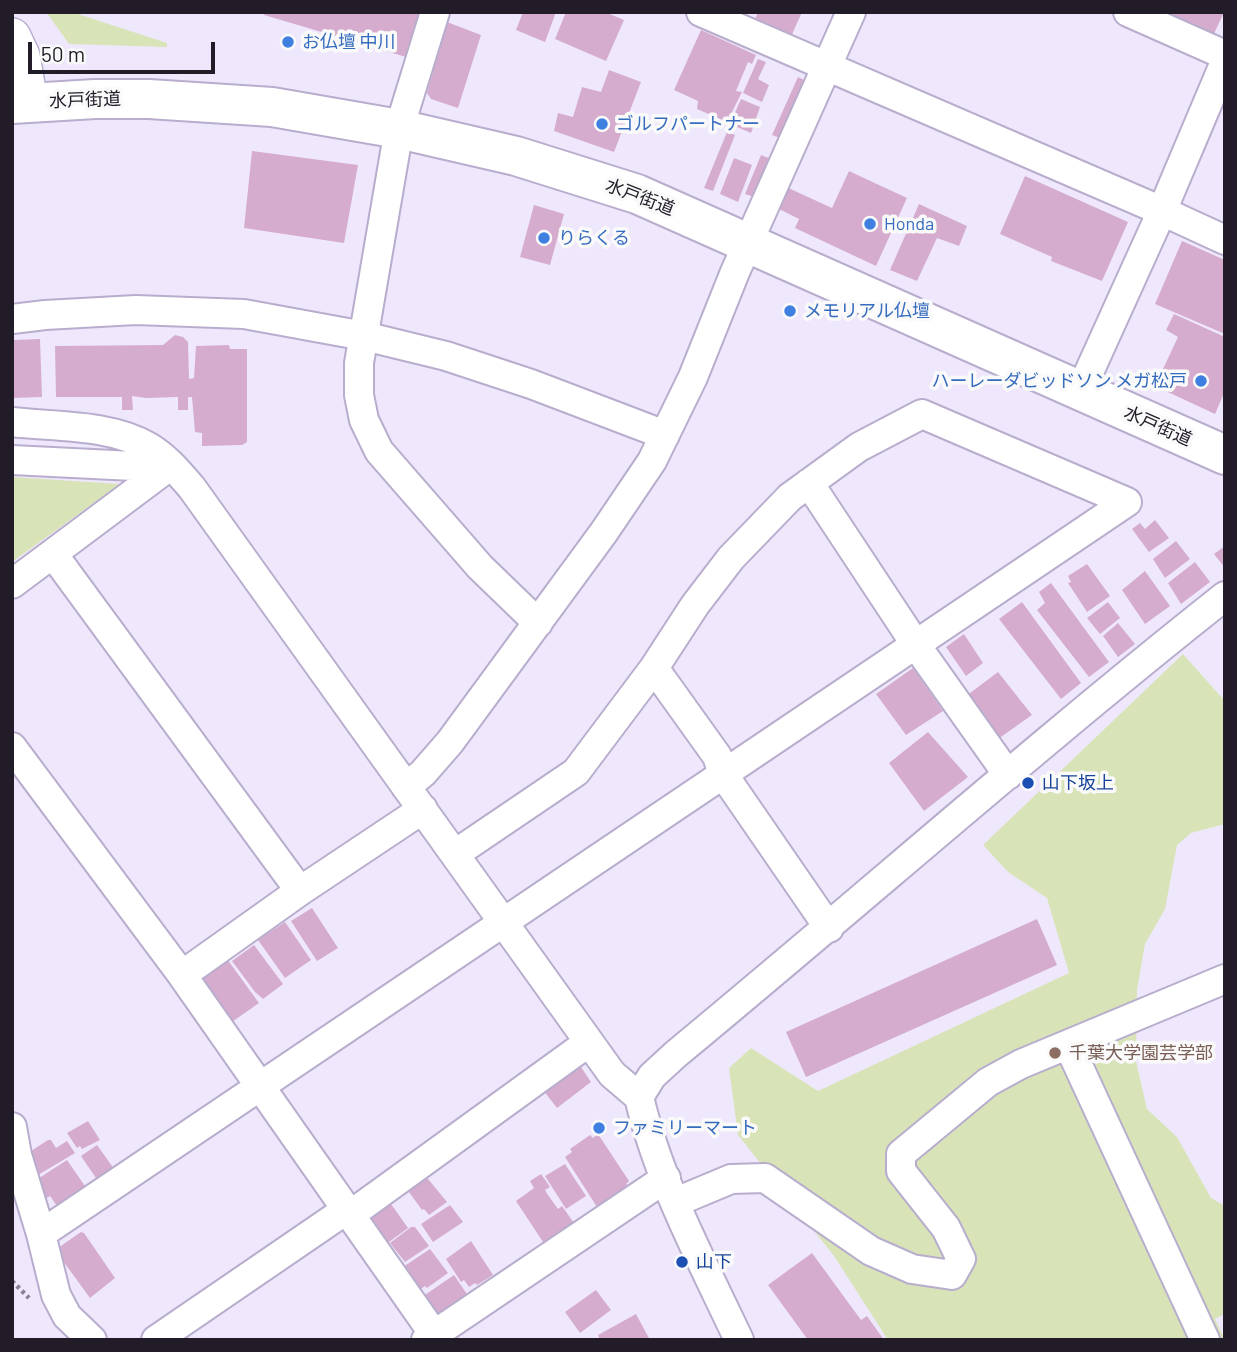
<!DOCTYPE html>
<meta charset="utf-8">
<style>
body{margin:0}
#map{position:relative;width:1237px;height:1352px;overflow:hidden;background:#efe8fd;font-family:Barlow,sans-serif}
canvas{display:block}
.frame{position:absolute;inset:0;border:14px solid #211c28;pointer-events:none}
.scale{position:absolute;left:28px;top:42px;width:187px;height:32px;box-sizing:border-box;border:4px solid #211c28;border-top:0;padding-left:9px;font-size:21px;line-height:24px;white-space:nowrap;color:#211c28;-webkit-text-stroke:5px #fafafa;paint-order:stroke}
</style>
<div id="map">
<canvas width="1237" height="1352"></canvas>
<div class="frame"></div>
<div class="scale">50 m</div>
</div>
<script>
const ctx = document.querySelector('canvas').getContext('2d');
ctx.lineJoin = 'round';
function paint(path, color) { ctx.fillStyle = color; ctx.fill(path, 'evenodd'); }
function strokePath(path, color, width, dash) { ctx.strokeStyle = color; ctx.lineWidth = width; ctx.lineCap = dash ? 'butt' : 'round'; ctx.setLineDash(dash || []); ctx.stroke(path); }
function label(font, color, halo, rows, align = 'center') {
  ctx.font = font + ' Barlow,"Noto Sans JP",sans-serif'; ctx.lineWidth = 7; ctx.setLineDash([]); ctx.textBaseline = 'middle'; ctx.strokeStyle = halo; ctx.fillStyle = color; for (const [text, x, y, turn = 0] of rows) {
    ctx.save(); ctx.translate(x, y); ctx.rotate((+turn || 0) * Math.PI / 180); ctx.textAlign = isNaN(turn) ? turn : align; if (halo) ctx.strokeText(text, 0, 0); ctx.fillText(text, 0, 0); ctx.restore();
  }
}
const green = new Path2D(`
 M46,12H72L167,43V47L69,44Z
 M12,477L120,484L12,562Z
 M1183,654L1225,701V824L1191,833L1177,845L1165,909L1145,944L1137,990L1136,1061L1147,1109L1177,1137L1211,1198L1225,1206V1314L1215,1319L1225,1340H888L834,1256L738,1135L729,1068L751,1048L818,1091L1069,973L1047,898L1008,872L983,845Z`);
const building = new Path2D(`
 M265,12H420L406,57L264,15Z
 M523,12H556L545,42L516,30Z
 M566,12H605L624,20L606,61L555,39Z
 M758,12H802L790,39L753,24Z
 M1160,12H1224L1213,36Z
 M447,22L481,35L458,108L431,99L427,93Z
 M701,30L756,55L752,64L748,62L736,91L742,92L727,122L697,109L698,101L674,90Z
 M758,59L766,62L758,79L769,85L762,102L743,93Z
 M609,70L641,82L614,152L554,131L558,113L573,117L582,87L601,92Z
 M798,77L806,81L780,138L772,135Z
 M741,99L760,107L751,133L730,124Z
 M727,132L735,135L713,191L704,188Z
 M252,151L358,165L344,243L244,228Z
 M761,155L771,159L754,197L745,194Z
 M734,158L752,165L738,202L720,194Z
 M849,171L907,198L876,266L795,228L799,219L775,207L784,186L832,208Z
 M1025,176L1128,222L1102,281L1051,261L1052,257L1000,234Z
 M919,204L967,226L959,246L937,238L917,281L890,270Z
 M534,205L564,214L550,265L520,257Z
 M1182,241L1225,260V334L1155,304Z
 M1174,314L1225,337V391L1215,414L1155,386L1178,337L1166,330Z
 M175,335L183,337L188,342L189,379L194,378L196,346L229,345L230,349H247V442L242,445L202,446V433L195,432L192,397H188V410H178V397L146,398L132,396L133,410H122V397H56L55,346L163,345Z
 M40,339L42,397L12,398V340Z
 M1155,520L1169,538L1149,552L1132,529L1140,523L1145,529Z
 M1176,541L1190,559L1165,578L1153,559Z
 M1225,546V568L1214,554Z
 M1195,562L1210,582L1181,604L1168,583Z
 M1087,564L1110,596L1087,612L1068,583L1071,582L1068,576Z
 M1145,571L1170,606L1145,624L1122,590Z
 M1051,583L1109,662L1089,677L1037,610L1045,603L1039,592Z
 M1022,602L1081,683L1061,699L999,619Z
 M1108,602L1120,618L1100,634L1087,618Z
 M1118,623L1135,644L1118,657L1103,636Z
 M964,634L983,663L966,676L946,647Z
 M913,668L943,711L906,735L876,694Z
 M998,672L1032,715L998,739L966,696Z
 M928,732L968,777L924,811L889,763Z
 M312,908L338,948L317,961L291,921Z
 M1037,919L1057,965L806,1077L786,1032Z
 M285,922L311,960L285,978L258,940Z
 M254,945L283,984L263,999L255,992L232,961Z
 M227,959L259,1003L229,1024L201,978Z
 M581,1067L591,1082L557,1108L543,1090L573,1068L575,1071Z
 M88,1121L100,1140L82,1149L80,1146L77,1148L67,1133Z
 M598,1134L629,1181L626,1184L631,1187L602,1207L600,1205L597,1207L565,1157L572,1152L570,1149L590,1135L593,1138Z
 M48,1140H51L56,1148L67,1141L75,1153L38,1175L25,1155Z
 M97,1145L117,1173L98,1181L81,1156Z
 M67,1160L87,1189L60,1206H57L50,1196L45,1199L33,1182Z
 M565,1164L586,1196L566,1209L545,1176Z
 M424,1174L447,1202L429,1215L424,1209L422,1210L406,1188Z
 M541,1174L550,1187L545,1190L548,1195L558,1209L562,1206L576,1226L545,1245L516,1201L534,1188L530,1181Z
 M387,1202L389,1205L391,1204L408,1228L385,1245L368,1222L374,1217L371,1213Z
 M450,1205L463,1222L433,1242L421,1224Z
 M411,1227H415L429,1246L405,1262L390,1243Z
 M81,1232L84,1233L115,1278L90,1298L55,1250Z
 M471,1241L493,1275L477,1285L475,1283L469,1287L464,1280L461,1282L446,1259Z
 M430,1249L448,1273L427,1288L425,1286L417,1292L400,1269Z
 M812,1253L861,1320L867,1316L884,1340H808L768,1285Z
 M454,1275L469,1297L443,1315L433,1313L422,1297Z
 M596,1290L611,1310L580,1333L565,1312Z
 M636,1314L650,1340H600L598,1335Z`);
const path = new Path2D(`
 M12,1281L29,1298`);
const minor = new Path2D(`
 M435,12L399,129L359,363V395L364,420L379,451L480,567L538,623
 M701,12L1162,211L1225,240
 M1128,12L1225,55
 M12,319L45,315L136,310L244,314L364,336L446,356L531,384L665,435
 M1080,392L1162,211L1225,62
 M12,422C56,427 110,424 149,447C167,458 179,473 192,488L612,1074L639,1097
 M12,460L174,468
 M809,483L916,645L1008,775
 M53,554L300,891
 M12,584L167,468
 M654,668L717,756L723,774L829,928
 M12,747L182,975L438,1340
 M406,787L423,773L450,742L604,532L652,461L693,377L735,272L851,12
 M182,975L300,891L423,809
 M1069,1046L1205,1340
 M12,1127L17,1155L41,1234L56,1295L67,1316L92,1340
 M676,1202L731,1179L765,1178L871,1251L912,1269L952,1275L961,1259L946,1228L901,1171V1154L988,1082L1021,1064L1225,979
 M350,1215L589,1042
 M41,1234L1127,502L922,414L859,447L790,497L731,558L695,605L654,668L576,772L455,854
 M156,1340L346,1210
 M426,1340L666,1178
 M739,1340C702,1261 659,1182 639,1097L652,1076L676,1054C860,902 1038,744 1225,596`);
const major = new Path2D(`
 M12,37L21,56L29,102`);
const highway = new Path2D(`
 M12,104L95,99H149L272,107L399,129L516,156L637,194L1225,455`);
const markers = [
 [288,42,7,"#3f7fe0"],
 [602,124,7,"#3f7fe0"],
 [870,224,7,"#3f7fe0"],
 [544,238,7,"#3f7fe0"],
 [790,311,7,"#3f7fe0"],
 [1201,381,7,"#3f7fe0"],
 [1028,783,7,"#1a4fb4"],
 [1055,1053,7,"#8d6e63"],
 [599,1128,7,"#3f7fe0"],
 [682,1262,7,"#1a4fb4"]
];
const shopNames = [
 ["お仏壇 中川",302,42],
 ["ゴルフパートナー",616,124],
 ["Honda",884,224],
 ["りらくる",558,238],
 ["メモリアル仏壇",804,311],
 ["ハーレーダビッドソン メガ松戸",1187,381,"right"],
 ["ファミリーマート",613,1128]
];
const streetNames = [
 ["水戸街道",85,100,-2],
 ["水戸街道",640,197,21],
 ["水戸街道",1158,426,24]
];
const transitNames = [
 ["山下坂上",1042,783],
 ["山下",696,1262]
];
const educationNames = [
 ["千葉大学園芸学部",1069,1053]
];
paint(green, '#d8e4b8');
paint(building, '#d5accd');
strokePath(minor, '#b8adcd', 32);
strokePath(major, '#b8adcd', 40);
strokePath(highway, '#b8adcd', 42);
strokePath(path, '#878192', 4.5, [3.5, 3.5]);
strokePath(minor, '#fff', 28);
strokePath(major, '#fff', 37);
strokePath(highway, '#fff', 38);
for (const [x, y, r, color] of markers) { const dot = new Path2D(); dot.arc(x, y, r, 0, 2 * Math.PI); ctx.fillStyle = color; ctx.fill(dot); strokePath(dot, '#fafafa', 2.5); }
label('18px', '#366cbe', '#fafafa', shopNames, 'left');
label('18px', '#211c28', '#fafafa', streetNames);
label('18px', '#164399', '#fafafa', transitNames, 'left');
label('18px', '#785e54', '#fafafa', educationNames, 'left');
</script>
